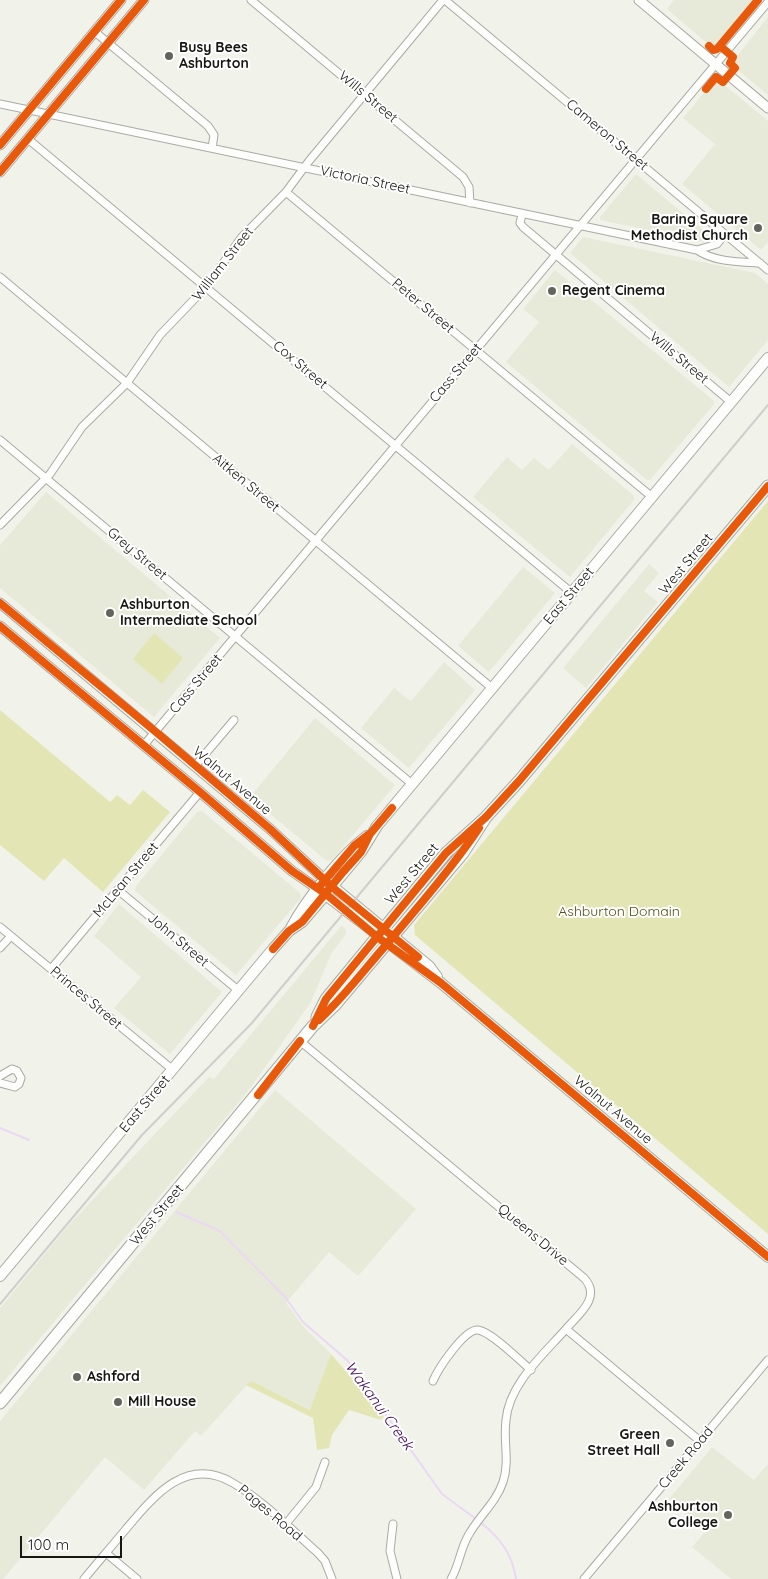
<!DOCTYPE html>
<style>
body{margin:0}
#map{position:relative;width:768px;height:1579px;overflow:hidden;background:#f1f2ea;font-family:Quicksand,sans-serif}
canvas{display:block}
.scale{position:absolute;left:20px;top:1536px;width:102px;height:22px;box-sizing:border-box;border:2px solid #181813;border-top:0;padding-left:6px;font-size:15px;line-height:18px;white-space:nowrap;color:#181813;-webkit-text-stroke:4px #fff;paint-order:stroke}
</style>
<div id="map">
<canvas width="768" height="1579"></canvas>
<div class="scale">100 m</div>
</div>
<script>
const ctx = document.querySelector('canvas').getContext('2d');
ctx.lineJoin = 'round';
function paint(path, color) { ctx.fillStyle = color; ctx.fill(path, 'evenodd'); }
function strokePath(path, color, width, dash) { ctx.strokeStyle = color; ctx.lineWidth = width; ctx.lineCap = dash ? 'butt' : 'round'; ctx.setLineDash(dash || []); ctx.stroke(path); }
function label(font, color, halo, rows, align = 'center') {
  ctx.font = font + ' Quicksand,sans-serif'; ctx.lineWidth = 4; ctx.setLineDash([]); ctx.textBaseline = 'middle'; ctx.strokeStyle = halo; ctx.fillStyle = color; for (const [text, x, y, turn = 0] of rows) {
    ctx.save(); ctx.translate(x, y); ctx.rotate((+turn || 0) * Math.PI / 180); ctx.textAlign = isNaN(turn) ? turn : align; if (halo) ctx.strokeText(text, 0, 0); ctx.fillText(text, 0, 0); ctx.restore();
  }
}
const built = new Path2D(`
 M674,0H755L714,49L667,9Z
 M768,17V95L733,66V61Z
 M716,78L768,121V242L761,250L682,184L715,144L683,118Z
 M636,174L709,235L705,242L600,220V217Z
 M583,237L755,273L768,284V340L729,387L570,253Z
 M555,270L713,400L714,404L650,480H647L506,362L539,322L523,309Z
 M572,444L634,496V500L570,577L473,497L507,457L522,470L534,458L549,470Z
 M46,492L220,638L154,717L0,588V545Z
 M649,564L659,573L644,591L658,602L586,688L563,668Z
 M523,567L555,593L489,672L458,646Z
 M444,662L475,690L409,768L361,728L394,688L411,701Z
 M315,718L395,785L332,860L327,861L250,797Z
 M202,811L300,893L301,898L236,975L135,891L136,886L197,812Z
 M119,904L222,992L170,1054L114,1008L141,977L94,936Z
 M341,926L346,929V934L331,954L311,1002L249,1090L0,1386V1308L68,1226L133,1157L209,1077L214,1079Z
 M275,1090L416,1209L358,1276L329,1252L286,1303L303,1326L331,1354L311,1410L252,1381L246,1386L201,1436L195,1431L144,1490L105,1457L3,1579H0V1421Z
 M712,1447L754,1480L768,1464V1579H731L692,1547L706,1531L669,1499Z`);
const green = new Path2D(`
 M768,501V1234L415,935L414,925Z
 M154,633L183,658L162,684L133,659Z
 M0,710L110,802L117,795L130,805L143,790L170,812L103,892L64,858L44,881L0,845Z
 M331,1354L384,1416L381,1420L349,1410L332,1435L329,1448L317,1450L313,1418L246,1385L252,1381L310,1410Z`);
const stream = new Path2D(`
 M0,1128L29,1140
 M176,1212L220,1231L285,1297L303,1322L348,1361L442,1494L476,1519
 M480,1522C500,1538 512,1553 516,1579`);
const minor = new Path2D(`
 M251,0L463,177L469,187L470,203
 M445,0L768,270
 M95,32L208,126L214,135L212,148
 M0,104L697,250C714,262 740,262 760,263
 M28,139L572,593
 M286,192L652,497
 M522,214L520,223L523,227L731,402
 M697,250L717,244L725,234
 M0,277L492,688
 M0,440L412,784
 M0,525L50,474L82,427L127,383L160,335L206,287L241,238L286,192L309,161L443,0
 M144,745L768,2
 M195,766L234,720
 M118,890L239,991
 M0,927L173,1070
 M0,948L11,936
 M51,969L200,792
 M300,1041L584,1278C602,1297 579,1314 566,1329L700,1441
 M0,1076L12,1069L17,1071L21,1078L19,1084L15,1087L0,1083
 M433,1381C438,1369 465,1328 478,1330C492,1332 520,1361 531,1370
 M393,1524L390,1551L397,1579
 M285,1525L316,1487L325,1462
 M106,1553L137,1579
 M84,1579C98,1562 112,1546 126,1529C153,1497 186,1455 233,1483C261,1499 293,1531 318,1553L325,1561L332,1579
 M451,1579C459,1566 460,1550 468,1536C478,1517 496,1503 503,1482C510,1461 503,1441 506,1420C509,1384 543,1355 566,1329
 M584,1579L768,1360`);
const tertiary = new Path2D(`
 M639,0L768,108
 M0,145L121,0
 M0,172L144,0
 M0,603L270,829L325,880
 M0,626L200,792L292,871L318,889`);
const secondary = new Path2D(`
 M325,880L429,966L437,977
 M318,889L441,983L768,1257
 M291,928C306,900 341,855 367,836
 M0,1276L273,949L289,931L302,922L326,894L361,852L377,826L768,358`);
const trunk = new Path2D(`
 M317,1017L326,999L446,853L486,817L519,781L768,486
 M0,1403L313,1026L335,1005L463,853L486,817`);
const rail = new Path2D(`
 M0,1304L142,1135L251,1024L768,405`);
const cycleway = new Path2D(`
 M709,46L713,50L717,49L758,0
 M706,89L716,77L723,82L735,68L730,63L733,57L720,46
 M0,145L121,0
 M0,172L144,0
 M0,603L156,732L270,829L332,887L418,957
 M0,626L200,792L292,871L326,894L376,936L441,983L768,1257
 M320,886L354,846L368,835
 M273,949L289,931L302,922L343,872L361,852L370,834L392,808
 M319,1020C344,997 364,970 386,945C418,907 451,869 479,828
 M313,1026L326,999L446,853L486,817L519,781L768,486
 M258,1095L300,1041`);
const markers = [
 [169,56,5,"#64645e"],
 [758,228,5,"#64645e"],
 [552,291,5,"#64645e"],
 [110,613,5,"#64645e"],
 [77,1377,5,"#64645e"],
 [118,1402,5,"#64645e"],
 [670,1443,5,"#64645e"],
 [728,1515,5,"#64645e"]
];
const poiNames = [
 ["Busy Bees",179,48],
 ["Ashburton",179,64],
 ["Baring Square",748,220,"right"],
 ["Methodist Church",748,236,"right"],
 ["Regent Cinema",562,291],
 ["Ashburton",120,605],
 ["Intermediate School",120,621],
 ["Ashford",87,1377],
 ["Mill House",128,1402],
 ["Green",660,1435,"right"],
 ["Street Hall",660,1451,"right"],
 ["Ashburton",718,1507,"right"],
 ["College",718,1523,"right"]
];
const streetNames = [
 ["Wills Street",368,97,40],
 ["Cameron Street",607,135,40],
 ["Victoria Street",365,180,12],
 ["William Street",223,264,-52],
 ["Peter Street",423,306,40],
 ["Wills Street",679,358,40],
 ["Cox Street",300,365,40],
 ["Cass Street",456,373,-50],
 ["Aitken Street",246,483,40],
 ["Grey Street",137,554,40],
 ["West Street",686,564,-50],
 ["East Street",569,596,-50],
 ["Cass Street",196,684,-50],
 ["Walnut Avenue",232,781,40],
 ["West Street",412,874,-50],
 ["McLean Street",126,880,-50],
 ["John Street",178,940,40],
 ["Princes Street",86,998,40],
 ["East Street",145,1104,-50],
 ["Walnut Avenue",613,1110,40],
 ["West Street",157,1215,-50],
 ["Queens Drive",533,1235,40],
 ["Creek Road",686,1458,-50],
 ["Pages Road",270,1513,40]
];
const parkNames = [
 ["Ashburton Domain",619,912]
];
const waterNames = [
 ["Wakanui Creek",379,1406,54]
];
paint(built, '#e8ead9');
paint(green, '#e3e6b4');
strokePath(stream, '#ead8f4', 2);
strokePath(minor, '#aaaaa4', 9);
strokePath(tertiary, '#aaaaa4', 11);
strokePath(secondary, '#aaaaa4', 12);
strokePath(trunk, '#aaaaa4', 13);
strokePath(minor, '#fdfdfc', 7);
strokePath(tertiary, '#fdfdfc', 9);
strokePath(secondary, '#fdfdfc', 10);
strokePath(trunk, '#fdfdfc', 11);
strokePath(rail, '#cececb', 2);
strokePath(cycleway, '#e8590c', 8);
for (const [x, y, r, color] of markers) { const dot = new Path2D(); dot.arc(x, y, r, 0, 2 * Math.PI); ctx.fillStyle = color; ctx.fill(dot); strokePath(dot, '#fff', 2); }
label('bold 14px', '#181813', '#fff', poiNames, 'left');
label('14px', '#181813', '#fff', streetNames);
label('14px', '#4f5011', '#fff', parkNames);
label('italic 15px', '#43075c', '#fff', waterNames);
</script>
